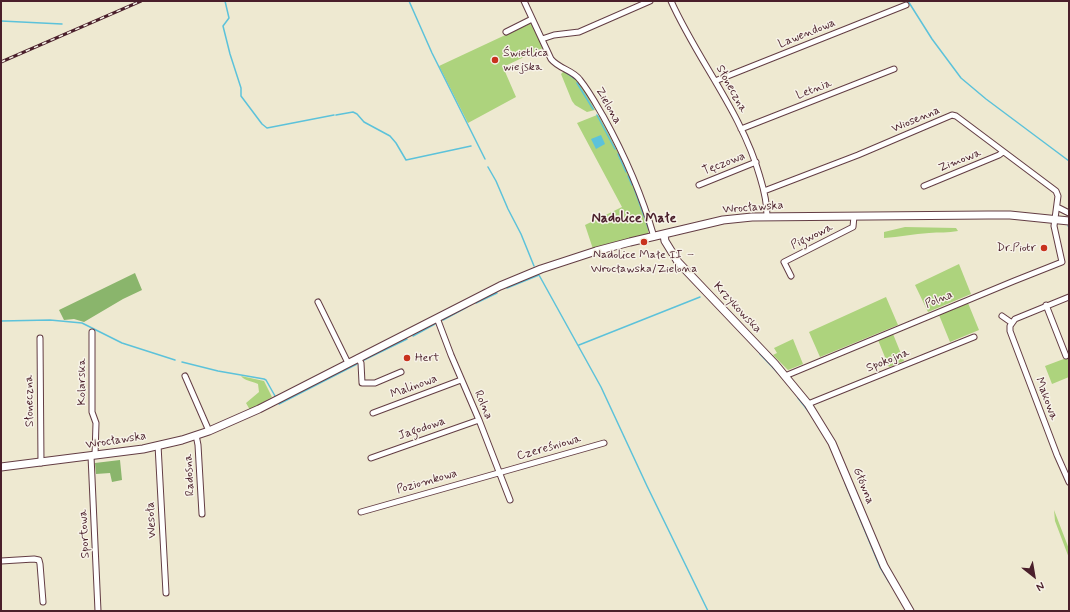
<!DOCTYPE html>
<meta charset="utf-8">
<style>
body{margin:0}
#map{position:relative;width:1070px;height:612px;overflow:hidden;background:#eee9d1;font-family:Mynerve,sans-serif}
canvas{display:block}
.frame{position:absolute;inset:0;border:2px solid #4a1f2b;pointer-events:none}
.north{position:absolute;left:1014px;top:556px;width:40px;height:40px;-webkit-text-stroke:3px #f7f3e8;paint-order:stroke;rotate:149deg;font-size:11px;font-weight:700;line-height:16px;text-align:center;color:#4a1f2b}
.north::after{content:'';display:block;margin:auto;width:14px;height:18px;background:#4a1f2b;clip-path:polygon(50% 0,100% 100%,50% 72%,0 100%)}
</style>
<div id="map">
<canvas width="1070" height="612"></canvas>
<div class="frame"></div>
<div class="north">N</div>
</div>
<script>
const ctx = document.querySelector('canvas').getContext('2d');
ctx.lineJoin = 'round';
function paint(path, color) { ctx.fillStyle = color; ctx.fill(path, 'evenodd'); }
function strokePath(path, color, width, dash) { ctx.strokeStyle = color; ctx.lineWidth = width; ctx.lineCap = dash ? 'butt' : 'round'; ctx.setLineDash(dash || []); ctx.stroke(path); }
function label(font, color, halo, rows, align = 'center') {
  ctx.font = font + ' Mynerve,sans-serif'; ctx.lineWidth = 3; ctx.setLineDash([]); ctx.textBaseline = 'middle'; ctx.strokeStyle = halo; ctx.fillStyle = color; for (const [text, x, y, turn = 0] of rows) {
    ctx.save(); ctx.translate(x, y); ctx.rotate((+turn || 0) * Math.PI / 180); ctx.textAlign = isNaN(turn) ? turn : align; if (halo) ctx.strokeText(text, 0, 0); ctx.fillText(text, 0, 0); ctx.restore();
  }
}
const green = new Path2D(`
 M531,23L543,48L503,67L516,97L468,123L439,66Z
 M564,71L575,78L581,84L595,110L587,112L575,105L572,101L561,74Z
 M597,115L599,116C609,134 654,219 648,235L593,249L585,225L622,207L577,123Z
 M905,227L956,228L958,231C948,233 939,232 929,233C914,234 899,237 884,238V232Z
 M959,264L971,294L928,312L915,285Z
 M886,297L898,325L820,357L809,332Z
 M968,303L979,330L950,342L939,315Z
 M893,334L904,361L889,367L878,340Z
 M793,339L803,364L788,370L773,355L777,353L774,348Z
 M1069,357V377L1052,384L1045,366Z
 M241,376L264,381L272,397L250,410L246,403L259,392L258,384C252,381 245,381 241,376Z
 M1054,510L1069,549V558L1055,521Z`);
const forest = new Path2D(`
 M135,273L142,290L123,299L84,322L74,319L64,320L59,310Z
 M120,460L122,480L112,482L110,473L96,474L95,463Z`);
const water = new Path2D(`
 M601,135L605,144L596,149L591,139Z`);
const stream = new Path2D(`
 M225,1L229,18L223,26L230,54L241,88V96L262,124L267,128L334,115
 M409,1L432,53L485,159
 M908,1L932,39L961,78L986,99L1069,161
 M1,21L62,24
 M565,72L575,79
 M577,83L593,109
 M336,115L353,112L357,114L364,122L390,136L396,143L406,160L471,146
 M597,115L615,149
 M618,154L626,172
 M488,167L496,181L508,209L521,234L534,266
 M628,176L632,185
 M634,188L649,230
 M1068,226H1069
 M507,288L539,275L601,387L647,486L708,611
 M476,303L497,293
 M443,320L467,307
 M1,321L50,320L82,323L122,343L175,360
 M413,336L435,324
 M579,345L700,297
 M760,354L778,373
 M364,360L407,339
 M182,362L218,371L264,379L266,380L275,396
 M798,398L809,412
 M279,404L357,364
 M845,483L880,567L889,582`);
const street = new Path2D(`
 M524,1L551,59C559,69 573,70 580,80C589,91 596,104 603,116C624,154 642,195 654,237
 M671,1C698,61 742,113 760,177C764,190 767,202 767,216
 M506,32L532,19
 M542,39L554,35L579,32L650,1
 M715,81L906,5
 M741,129L894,69
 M699,185L756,162
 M924,186L999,155L1003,152
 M764,191L858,155L952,115L956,116L1056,191L1058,196L1054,226L1062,262L1014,281L785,376
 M1057,207L1069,213
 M791,276L784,262L853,227L854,216
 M1069,297L1015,319L1010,326V331L1057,455L1069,482
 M318,302L348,363
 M1046,305L1066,356
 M1002,316L1012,323
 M437,318L451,355L479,420L510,500
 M92,332V412L96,423L95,455
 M40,338L41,463
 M358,358L361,363L362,383H375L401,372
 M185,376L209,431
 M808,404L974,337
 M373,413L461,380
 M196,435L198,445L202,514
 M158,445L166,593
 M91,456L98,611
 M371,458L479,420
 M361,512L604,443
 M1,561L34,559L39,560L40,564L43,602`);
const secondary = new Path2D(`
 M664,235L665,241L678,262L775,364L808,404L832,443L884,566L910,611
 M1,467L143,449L182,440L209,431L259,409L500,286L541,269L596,251L630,242L723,220L752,217L988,215H1010L1069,221`);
const rail = new Path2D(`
 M1,62L141,1`);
const markers = [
 [495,60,4,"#c8321e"],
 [644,242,4,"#c8321e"],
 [1044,248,4,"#c8321e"],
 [407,358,4,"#c8321e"]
];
const streetNames = [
 ["Lawendowa",807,34,-22],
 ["Słoneczna",731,89,61],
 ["Letnia",814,90,-21],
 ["Zielona",608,106,60],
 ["Wiosenna",916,120,-23],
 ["Zimowa",960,161,-22],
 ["Tęczowa",724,164,-21],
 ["Wrocławska",753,208,-4],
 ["Pigwowa",812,237,-26],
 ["Polna",939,300,-22],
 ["Krzykowska",737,308,47],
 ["Spokojna",888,361,-22],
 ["Kolarska",82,382,-90],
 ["Malinowa",414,387,-20],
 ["Makowa",1046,399,69],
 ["Słoneczna",30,401,-91],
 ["Rolna",483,405,67],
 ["Jagodowa",422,429,-19],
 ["Wrocławska",116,441,-9],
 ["Czereśniowa",549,448,-16],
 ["Radosna",190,475,-93],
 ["Poziomkowa",427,482,-16],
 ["Główna",863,486,68],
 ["Wesoła",152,520,-93],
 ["Sportowa",85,534,-93]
];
const poiNames = [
 ["Świetlica",503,53],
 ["wiejska",503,67],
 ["Dr.Piotr",1036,248,"right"],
 ["Nadolice Małe II –",644,255,"center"],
 ["Wrocławska/Zielona",644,269,"center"],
 ["Hert",415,358]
];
const quarterNames = [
 ["Nadolice Małe",634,219]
];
paint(green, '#add37d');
paint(forest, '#8ab56c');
paint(water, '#5cc2da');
strokePath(stream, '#5cc2da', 1.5);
strokePath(street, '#633d44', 7);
strokePath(secondary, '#633d44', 9);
strokePath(street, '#fff', 5);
strokePath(secondary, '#fff', 7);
strokePath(rail, '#4a1f2b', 3);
strokePath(rail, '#f7f3e8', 1.5, [4.5]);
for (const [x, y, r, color] of markers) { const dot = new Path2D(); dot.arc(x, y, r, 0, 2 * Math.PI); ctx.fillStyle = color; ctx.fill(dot); strokePath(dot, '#f7f3e8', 1.5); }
label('12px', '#4a1f2b', '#f7f3e8', streetNames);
label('12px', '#4a1f2b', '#f7f3e8', poiNames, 'left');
label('bold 14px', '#4a1f2b', '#f7f3e8', quarterNames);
</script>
